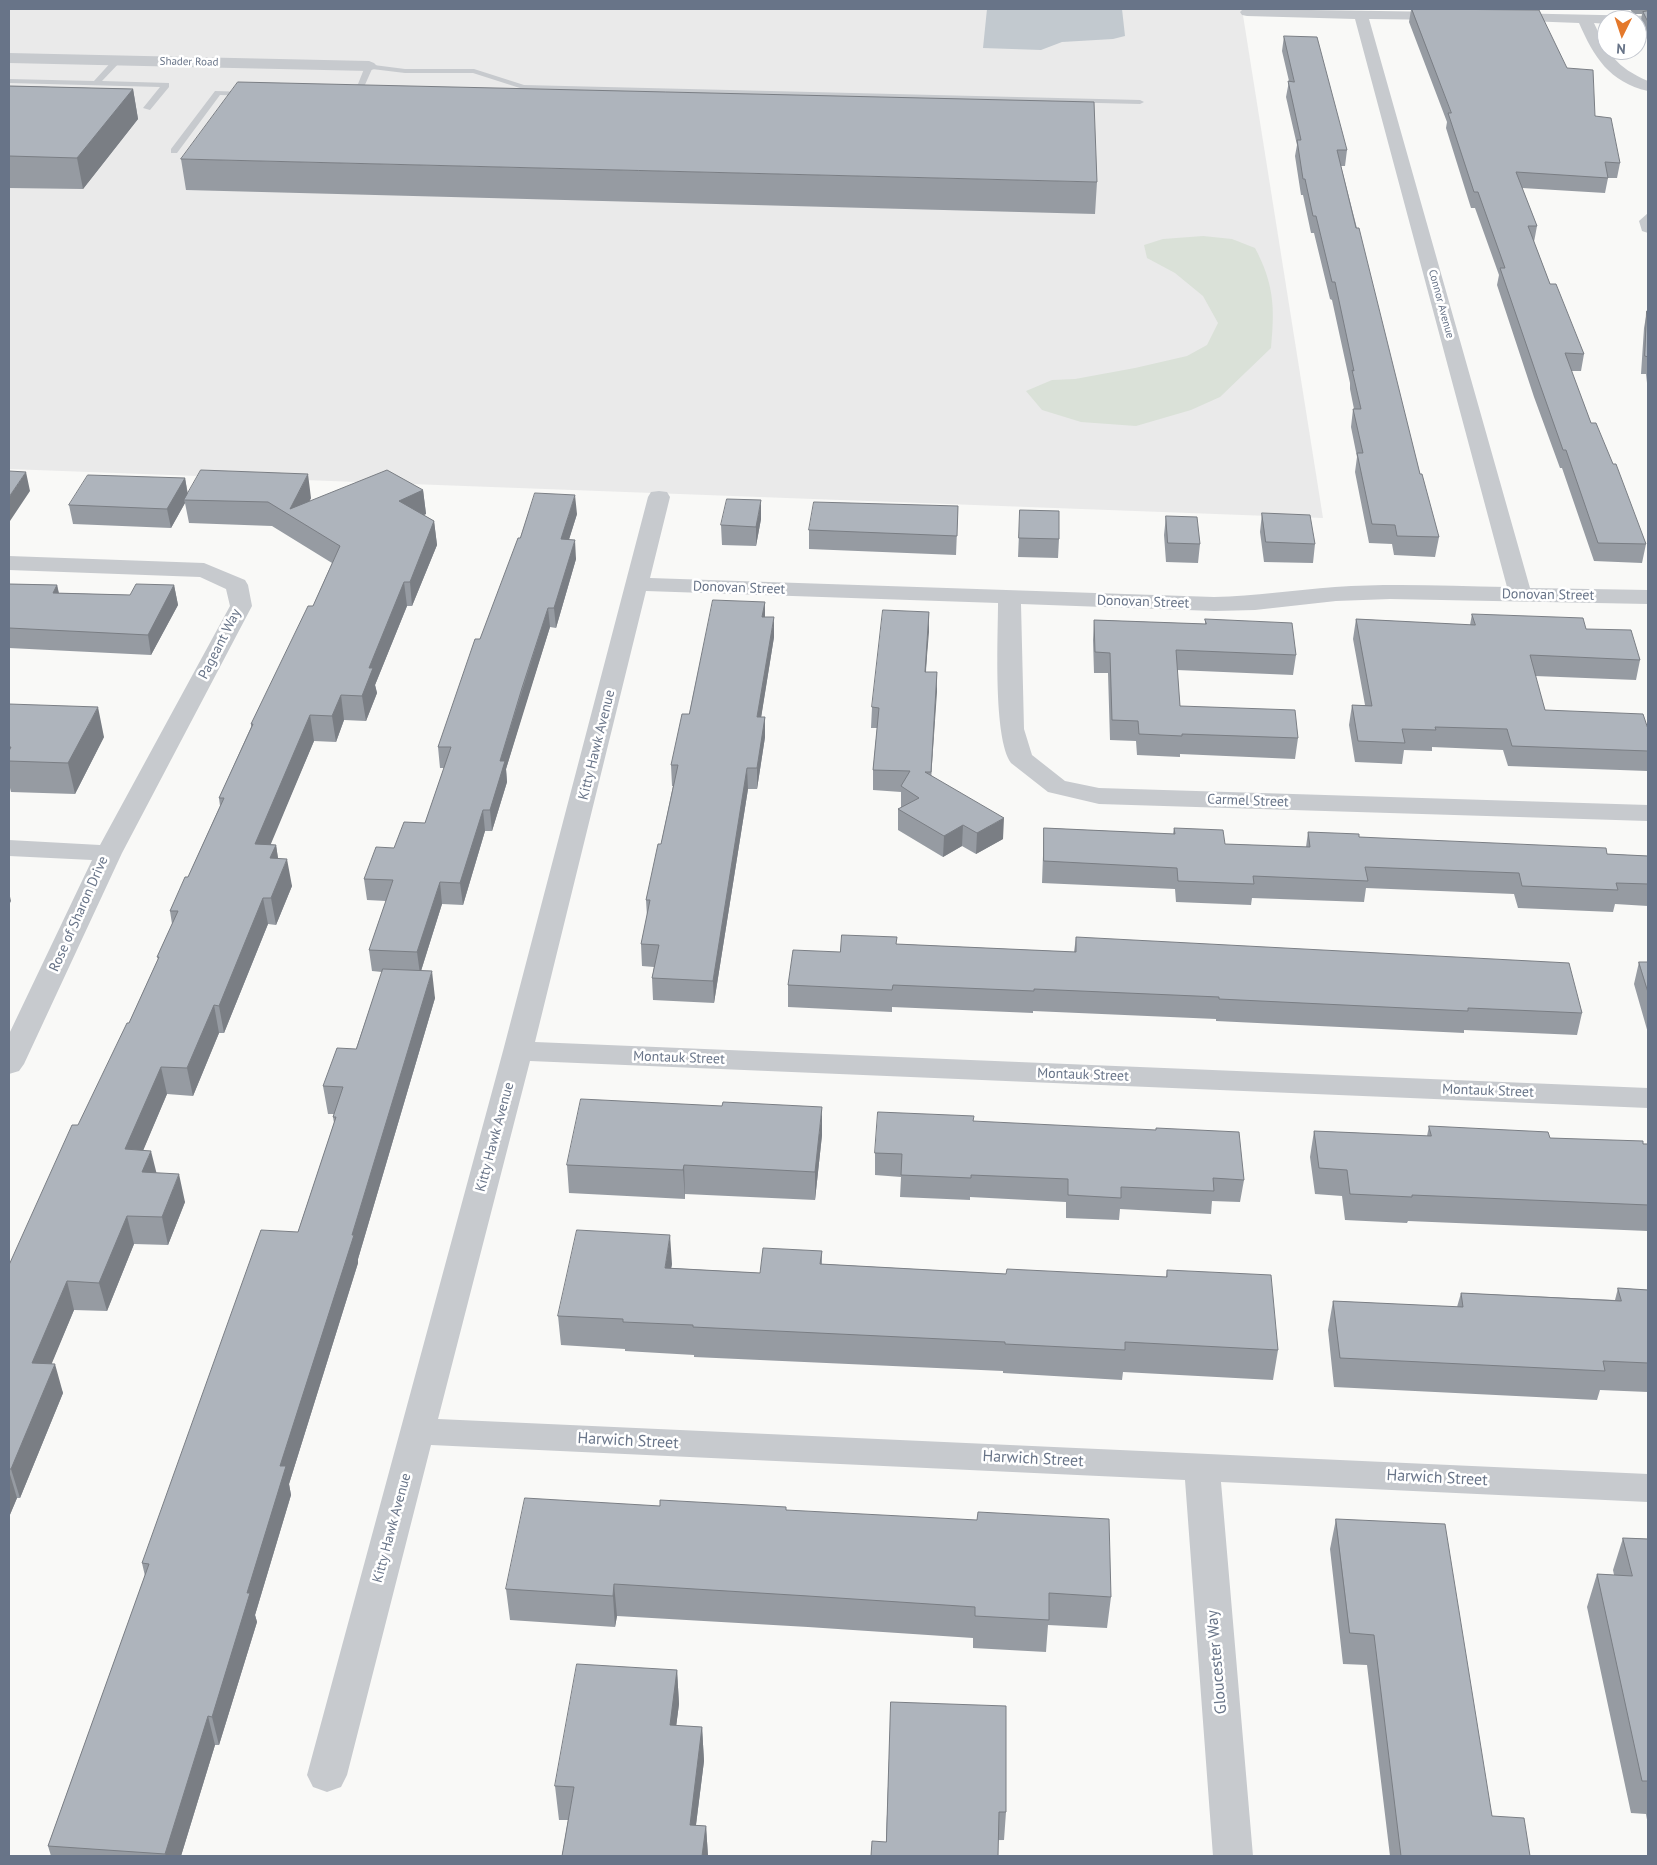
<!DOCTYPE html>
<style>
body{margin:0}
#map{position:relative;width:1657px;height:1865px;overflow:hidden;background:#f9f9f7;font-family:"PT Sans",sans-serif}
canvas{display:block}
.frame{position:absolute;inset:0;border:10px solid #687488;pointer-events:none}
.north{position:absolute;left:1597px;top:10px;width:50px;height:50px;box-sizing:border-box;background:#fff;border:1px solid #c3c7cf;border-radius:50%;rotate:184deg;font-size:14px;font-weight:700;line-height:20px;text-align:center;color:#687488}
.north::after{content:'';display:block;margin:auto;width:18px;height:22px;background:#e4792c;clip-path:polygon(50% 0,100% 100%,50% 72%,0 100%)}
</style>
<div id="map">
<canvas width="1657" height="1865"></canvas>
<div class="frame"></div>
<div class="north">N</div>
</div>
<script>
const ctx = document.querySelector('canvas').getContext('2d');
ctx.lineJoin = 'round';
function paint(path, color) { ctx.fillStyle = color; ctx.fill(path, 'evenodd'); }
function strokePath(path, color, width, dash) { ctx.strokeStyle = color; ctx.lineWidth = width; ctx.lineCap = dash ? 'butt' : 'round'; ctx.setLineDash(dash || []); ctx.stroke(path); }
function label(font, color, halo, rows, align = 'center') {
  ctx.font = font + ' "PT Sans",sans-serif'; ctx.lineWidth = 5; ctx.setLineDash([]); ctx.textBaseline = 'middle'; ctx.strokeStyle = halo; ctx.fillStyle = color; for (const [text, x, y, turn = 0] of rows) {
    ctx.save(); ctx.translate(x, y); ctx.rotate((+turn || 0) * Math.PI / 180); ctx.textAlign = isNaN(turn) ? turn : align; if (halo) ctx.strokeText(text, 0, 0); ctx.fillText(text, 0, 0); ctx.restore();
  }
}
const built = new Path2D(`
 M9,9H1242L1323,518L9,469Z`);
const green = new Path2D(`
 M1203,236L1232,239L1255,248C1274,284 1275,307 1271,348L1220,397L1191,410L1136,426L1081,422L1042,410L1026,391L1052,380L1075,379L1135,368L1187,356L1207,345L1218,323L1203,296L1175,273L1147,258L1144,245L1163,239Z`);
const water = new Path2D(`
 M987,9H1122L1125,36L1113,39L1062,42L1041,50L983,48Z`);
const lane = new Path2D(`
 M114,59L121,61L102,81L169,83V87L150,110L143,108L160,87L9,83V79L94,81Z
 M366,64L405,69H474L524,85L1140,100L1144,102L1140,104L523,89L473,73H405L372,69L364,87L347,94H341V90L358,84Z
 M215,91L248,92L252,94L248,96L220,95L177,153H171V149Z
 M1648,213V233L1642,231L1639,221Z`);
const street = new Path2D(`
 M1243,9L1447,12L1452,13L1454,16L1452,19L1447,20L1369,19L1530,588L1648,590V604L1390,599L1336,601L1255,610L1214,611L1021,604L1024,729L1032,755L1065,781L1099,788L1648,805V821L1099,804L1048,792L1011,763C993,737 998,639 998,603L646,591L535,1042L1648,1088V1108L530,1061L438,1419L1648,1474V1502L1221,1482L1253,1856H1213L1185,1480L431,1445L347,1775L341,1787L327,1792L313,1787L307,1775L503,1051L648,497L651,492L659,491L667,492L670,497L650,578L1214,597C1255,596 1295,590 1335,587C1392,583 1450,586 1507,587L1355,19L1247,16L1242,15L1240,12Z
 M1505,13L1648,16V24H1637V20H1607V24L1594,23C1608,54 1616,67 1648,81V91C1609,82 1594,57 1579,23L1500,20L1498,17L1500,14Z
 M9,53L369,61L374,63L377,66L374,69L369,71L9,63Z
 M9,556L204,563L245,580L248,585L252,606L122,853L24,1064L19,1071L9,1074V1034L92,860L9,856V840L100,845L230,606L226,589L200,577L9,570Z`);
const wall = new Path2D(`
 M1405,9H1531V10L1595,116L1620,163L1617,178H1608L1605,193L1522,188L1537,226L1534,242L1550,284L1584,354L1581,371H1571L1591,423L1646,544L1642,563L1594,561L1562,468H1560L1534,397L1497,285L1499,275L1475,208H1471L1446,128L1447,122L1409,22L1411,10H1405Z
 M1630,9H1648V41L1640,26L1642,14H1633Z
 M1284,36L1347,150L1345,166H1341L1420,474L1439,537L1435,557L1394,555L1392,544L1369,543L1355,472L1357,457L1351,427L1353,409H1354L1350,389V383L1332,300L1330,299L1314,233H1311L1303,195H1301L1295,156L1297,145L1286,97L1289,81L1282,51Z
 M9,86L133,89L138,119L83,189L9,188Z
 M181,159L1097,182L1095,214L186,190Z
 M1647,311H1648V386L1647,383L1646,374H1641L1644,328Z
 M185,478L188,494L311,498L309,502L423,490L426,514L424,515L434,521L437,545L412,606H407L375,685L377,693L366,721L344,720L336,742L314,741L270,844L276,845L278,859L292,886L276,925L268,924L224,1033H219L193,1096L167,1094L143,1150L156,1173L185,1202L168,1245L134,1244L107,1311L74,1310L51,1364L63,1393L20,1498H17L9,1517V1265L129,1023L158,959L157,957L172,924L170,911L188,877L220,806L219,798L251,727V724L313,606L332,563L272,526L189,523L185,503L171,528L73,524L69,505Z
 M958,506L956,555L809,549V530Z
 M1020,510L1059,539L1058,558L1018,557Z
 M1262,513L1315,544L1313,563L1264,562L1260,532Z
 M577,514L569,539L576,559L556,628L550,627L524,709L506,769L507,782L492,831H485L463,905L442,904L421,971L435,998L358,1259V1263L289,1484L291,1495L255,1615L257,1622L219,1745H215L181,1856H51L48,1846L145,1576L142,1563L298,1232L334,1123L333,1117L334,1114H328L323,1086L356,1049L382,972L372,971L369,950L386,901L367,900L364,879L394,848L425,823L444,768H440L438,747L520,538Z
 M1166,516L1200,544L1198,563L1166,562L1164,535Z
 M761,519L756,546L722,545L721,525Z
 M9,584L57,585L59,593L130,595L174,585L178,605L151,655L9,648Z
 M765,602V617L774,637L761,717H765V737L757,789H748L714,1003L653,1000L652,978L654,967L642,966L641,944L647,916L646,900L661,844L673,786H672L671,765L689,714Z
 M929,612L926,672H937L931,775L1003,839L976,854L962,846L943,857L898,830V809L901,808V792L873,790V770L877,728H871L872,707Z
 M1472,614L1586,629L1640,660L1636,680L1535,676L1545,710L1648,751V771L1508,766L1503,750L1432,747V751L1404,750L1402,764L1355,762L1349,725L1352,705H1365L1353,639L1356,619L1470,625Z
 M1205,619L1296,655L1293,675L1177,670L1180,706L1298,738L1295,759L1180,754V757L1137,755L1136,741L1110,740L1108,673H1094L1093,640L1094,620L1205,624Z
 M9,704L104,737L75,794L11,792L9,784Z
 M1044,828L1173,834L1174,828L1225,844L1306,847L1308,832L1359,837L1607,854L1648,856V906L1615,904L1613,912L1518,908L1514,894L1366,888L1364,902L1252,898L1251,905L1176,902L1175,889L1042,883Z
 M1076,937L1582,1013L1577,1035L1464,1030V1033L1216,1021V1019L1033,1011V1013L892,1007V1012L788,1007V985L840,952L896,944L1074,952Z
 M1639,962H1648V1033L1634,984Z
 M722,1106L822,1135L815,1200L685,1194V1199L569,1193L567,1165Z
 M973,1121L1244,1180L1240,1202L1212,1201L1211,1214L1120,1209L1119,1220L1066,1218V1202L970,1197V1200L900,1197L901,1177L875,1175V1153Z
 M1429,1126L1550,1138L1648,1144V1231L1408,1221L1407,1223L1345,1220L1342,1196L1315,1194L1310,1157L1314,1131L1427,1136Z
 M822,1251V1264L1006,1274L1166,1277L1167,1270L1278,1350L1273,1380L1123,1372L1122,1380L1003,1373V1371L694,1357V1355L625,1351V1349L561,1345L558,1316L672,1264L671,1268L760,1273Z
 M1618,1288L1648,1290V1392L1600,1390L1597,1400L1334,1387L1328,1330L1333,1301L1457,1307L1461,1293L1615,1300Z
 M660,1506L786,1510L1111,1597L1107,1628L1048,1625L1046,1652L973,1648V1638L808,1627L617,1616L615,1627L510,1620L506,1589Z
 M1336,1519L1492,1816L1530,1856H1390L1367,1665L1343,1664L1330,1549Z
 M1623,1538L1648,1539V1825L1646,1814L1631,1813L1587,1607L1597,1574L1614,1575L1613,1570Z
 M677,1670L679,1704L676,1726L702,1727L704,1761L696,1825L706,1826L708,1856H562L568,1820H559L555,1786Z
 M891,1702L1006,1812L1004,1840L886,1842Z`);
const shadedWall = new Path2D(`
 M133,89L138,119L83,189L77,158Z
 M26,472L30,491L10,521L9,516V497Z
 M308,474L311,498L300,521L290,509Z
 M185,478L188,497L184,500L185,503L171,528L167,509Z
 M423,490L426,514L402,525L399,501Z
 M575,495L577,514L563,559L561,539Z
 M761,500V519L756,546V527Z
 M434,521L437,545L412,606L410,582Z
 M575,540L576,559L556,628L554,608Z
 M404,582L407,606L375,685L377,693L366,721L362,696L369,668Z
 M57,585L61,605L53,593Z
 M174,585L178,605L151,655L148,635Z
 M765,602V622L762,617Z
 M548,608L550,627L506,769L507,782L492,831L490,810L500,761Z
 M929,612V632L924,692L925,672Z
 M774,617V637L758,737L757,717Z
 M937,672V692L930,793L931,772Z
 M341,695L344,720L336,742L332,716Z
 M98,707L104,737L75,794L68,763Z
 M310,715L314,741L260,870L255,844Z
 M765,717V737L757,789V768Z
 M747,768L748,789L714,1003L713,981Z
 M483,810L485,831L463,905L460,883Z
 M1004,818L1003,839L976,854L977,833Z
 M963,825L962,846L943,857L944,836Z
 M276,845L280,871L270,858Z
 M287,859L292,886L276,925L271,898Z
 M440,882L442,904L420,974L417,952Z
 M9,892L11,901L9,905Z
 M263,898L268,924L224,1033L219,1006Z
 M432,971L435,998L358,1259V1263L289,1484L291,1495L255,1615L257,1622L219,1745L212,1717L247,1593L280,1466L352,1235Z
 M214,1005L219,1033L193,1096L187,1068Z
 M161,1067L167,1094L132,1177L125,1149Z
 M822,1107V1135L815,1200V1172Z
 M151,1151L158,1179L142,1172Z
 M684,1165L685,1194V1199L683,1170Z
 M179,1174L185,1202L168,1245L162,1217Z
 M127,1216L134,1244L107,1311L99,1283Z
 M670,1235L672,1264L666,1297L665,1268Z
 M67,1281L74,1310L40,1392L32,1363Z
 M55,1364L63,1393L20,1498L11,1469Z
 M9,1471L17,1498L9,1517Z
 M614,1584L617,1616L615,1627L613,1596Z
 M677,1670L679,1704L672,1759L670,1725Z
 M208,1716L215,1745L181,1856H166L165,1854Z
 M702,1727L704,1761L692,1856L690,1825Z
 M706,1826L708,1856H702Z`);
const building = new Path2D(`
 M1412,9L1539,10L1567,68L1593,70L1595,116L1611,118L1620,163L1605,162L1608,178L1516,172L1537,226H1528L1550,284H1556L1584,354L1565,353L1591,423H1596L1613,464H1616L1646,544L1598,543L1566,450H1563L1538,379L1500,268H1505L1478,192H1474L1448,113H1451Z
 M1648,11V22L1643,12Z
 M1284,36L1317,37L1347,150H1337L1356,228H1359L1420,474H1422L1439,537L1397,536L1395,525L1372,524L1357,453H1363L1353,409H1361L1352,370L1354,371L1335,282H1332L1316,216H1313L1305,179H1303L1297,140H1301L1288,81L1294,82Z
 M238,82L1094,102L1097,182L181,159Z
 M9,86L133,89L77,158L9,156Z
 M1647,311H1648V357L1645,356Z
 M201,470L308,474L290,509L387,470L423,490L399,501L434,521L410,582H404L369,668H373L362,696L341,695L332,716L310,715L255,844L276,845L270,858L287,859L271,898H263L219,1006L214,1005L187,1068L161,1067L125,1149L151,1151L142,1172L179,1174L162,1217L127,1216L99,1283L67,1281L32,1363L55,1364L11,1469H9V1265L72,1125H78L127,1023H129L159,957H157L178,911H170L185,877H188L224,798H219L253,724H251L308,606H313L340,546L268,502L184,500Z
 M9,471L26,472L9,497Z
 M88,475L185,478L167,509L69,505Z
 M535,493L575,495L561,539L575,540L554,608H548L522,688L500,761H505L490,810H483L460,883L440,882L417,952L369,950L393,880L364,879L376,847L394,848L404,822L425,823L451,747H438L475,639H480L518,538H520Z
 M727,499L761,500L756,527L721,525Z
 M814,502L958,506L957,536L809,530Z
 M1020,510L1059,511V539L1019,538Z
 M1262,513L1310,515L1315,544L1266,542Z
 M1166,516L1197,517L1200,544L1168,543Z
 M9,584L57,585L53,593L130,595L136,584L174,585L148,635L9,628Z
 M713,600L765,602L762,617H774L757,717H765L757,768H747L713,981L652,978L659,945L641,944L650,900H646L658,844H661L678,765H671L682,714H689Z
 M883,610L929,612L925,672H937L931,772H925L1004,818L977,833L963,825L944,836L898,809L919,798L901,786L910,771L873,770L879,708L872,707Z
 M1472,614L1583,618L1586,629L1631,630L1640,660L1530,655L1545,710L1643,714L1648,729V751L1512,746L1507,729L1435,727L1436,730L1402,729L1405,743L1358,741L1352,705L1372,706L1356,619L1475,625Z
 M1205,619L1292,623L1296,655L1176,650L1180,706L1295,710L1298,738L1182,734V736L1139,734L1138,721L1112,720L1110,653L1095,652L1094,620L1206,624Z
 M9,704L98,707L68,763L9,761V751L11,747H9Z
 M1044,828L1175,834L1174,828L1223,830L1225,844L1310,847L1308,832L1359,834V837L1606,848L1607,854L1648,856V884L1616,883L1618,890L1522,886L1519,873L1365,867L1368,881L1253,876L1254,884L1178,881L1177,868L1044,861Z
 M842,935L897,937L896,944L1076,952V937L1569,963L1582,1013L1468,1008V1011L1219,999V997L1034,989V991L893,985L892,990L788,985L793,950L840,952Z
 M1639,962H1648V992Z
 M383,969L432,971L352,1235H354L280,1466H286L247,1593H250L212,1717L208,1716L165,1854L48,1846L149,1564L142,1563L261,1230L298,1232L336,1117H333L343,1087L323,1086L337,1048L356,1049Z
 M581,1099L722,1106L723,1102L822,1107L815,1172L684,1165L683,1170L567,1165Z
 M878,1112L974,1116L973,1121L1156,1130V1128L1239,1132L1244,1180L1213,1178L1214,1191L1121,1187V1198L1068,1195V1179L971,1175V1178L901,1175L902,1154L875,1153Z
 M1429,1126L1548,1132L1550,1138L1643,1141V1144H1648V1205L1412,1195V1197L1350,1194L1347,1170L1319,1168L1314,1131L1431,1136Z
 M577,1230L670,1235L665,1268L760,1273L763,1248L822,1251L820,1264L1006,1274L1007,1269L1167,1277V1270L1271,1275L1278,1350L1125,1342V1350L1005,1344V1342L693,1327V1325L623,1322V1319L558,1316Z
 M1618,1288L1648,1290V1363L1603,1361L1605,1371L1340,1358L1333,1301L1463,1307L1461,1293L1621,1301Z
 M525,1498L660,1506V1500L786,1507V1510L977,1520L978,1512L1109,1519L1111,1597L1049,1593V1620L975,1616V1607L808,1596L614,1584L613,1596L506,1589Z
 M1336,1519L1445,1524L1492,1816L1524,1818L1530,1856H1401L1374,1635L1350,1633Z
 M1623,1538L1648,1539V1781H1642L1597,1574L1632,1576Z
 M577,1664L677,1670L670,1725L702,1727L690,1825L706,1826L702,1856H562L574,1787L555,1786Z
 M891,1702L1006,1706V1812H999L998,1856H871L872,1841L886,1842Z`);
const farStreetnames = [
 ["Shader Road",189,62,1],
 ["Connor Avenue",1441,304,75]
];
const streetNames = [
 ["Donovan Street",739,588,2],
 ["Donovan Street",1548,595,1],
 ["Donovan Street",1143,602,2],
 ["Pageant Way",220,644,-63],
 ["Kitty Hawk Avenue",597,745,-76],
 ["Carmel Street",1248,801,2],
 ["Rose of Sharon Drive",79,914,-66],
 ["Montauk Street",679,1058,2],
 ["Montauk Street",1083,1075,2],
 ["Montauk Street",1488,1091,2],
 ["Kitty Hawk Avenue",495,1137,-75],
 ["Kitty Hawk Avenue",392,1528,-75]
];
const nearStreetnames = [
 ["Harwich Street",628,1441,3],
 ["Harwich Street",1033,1459,3],
 ["Harwich Street",1437,1478,3],
 ["Gloucester Way",1217,1662,-95]
];
paint(built, '#eaeaea');
paint(green, '#dae1d8');
paint(water, '#c2c9cf');
paint(lane, '#c7cace');
paint(street, '#c7cace');
paint(wall, '#969ba2');
paint(shadedWall, '#7a7e84');
paint(building, '#aeb4bc');
strokePath(building, '#7a7e84', 1);
label('11px', '#687488', '#fff', farStreetnames);
label('14px', '#687488', '#fff', streetNames);
label('16px', '#687488', '#fff', nearStreetnames);
</script>
